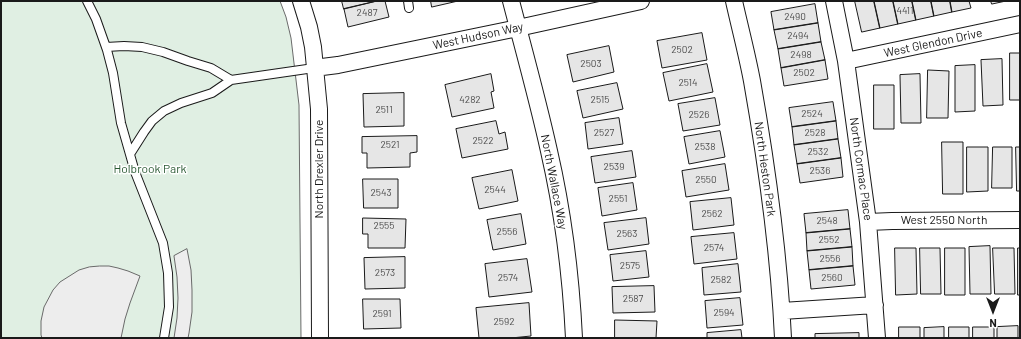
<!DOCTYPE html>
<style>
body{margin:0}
#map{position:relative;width:1021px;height:339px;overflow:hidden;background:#fff;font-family:Barlow,sans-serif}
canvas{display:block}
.frame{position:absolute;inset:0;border:2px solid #1a1a1a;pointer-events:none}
.north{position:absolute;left:973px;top:291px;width:40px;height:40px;-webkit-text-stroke:3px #fff;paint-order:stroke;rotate:180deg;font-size:11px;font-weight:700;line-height:16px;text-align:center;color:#1a1a1a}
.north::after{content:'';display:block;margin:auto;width:14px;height:18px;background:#1a1a1a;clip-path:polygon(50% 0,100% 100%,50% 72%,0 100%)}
</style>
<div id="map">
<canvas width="1021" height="339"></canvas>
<div class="frame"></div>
<div class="north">N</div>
</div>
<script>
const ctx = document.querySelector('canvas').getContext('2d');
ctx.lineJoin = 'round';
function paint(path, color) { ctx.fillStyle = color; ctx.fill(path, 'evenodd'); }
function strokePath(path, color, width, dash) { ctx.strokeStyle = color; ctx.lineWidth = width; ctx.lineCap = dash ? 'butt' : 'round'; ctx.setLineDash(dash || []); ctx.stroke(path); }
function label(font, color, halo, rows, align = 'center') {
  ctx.font = font + ' Barlow,sans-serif'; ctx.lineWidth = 3; ctx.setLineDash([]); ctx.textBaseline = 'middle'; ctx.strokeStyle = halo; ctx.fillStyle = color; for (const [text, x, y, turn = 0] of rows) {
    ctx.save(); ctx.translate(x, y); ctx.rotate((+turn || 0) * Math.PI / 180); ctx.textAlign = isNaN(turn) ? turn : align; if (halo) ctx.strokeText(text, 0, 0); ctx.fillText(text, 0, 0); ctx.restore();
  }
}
const green = new Path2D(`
 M1,1H280L286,17L291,38L299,105L301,338H1Z`);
const parking = new Path2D(`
 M187,249L191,270L192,290V312L189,333L188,338H174L177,318L178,298L177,277L174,256Z
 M100,266H109L118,268L128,271L140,276L130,303L125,319L121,338H42L41,335V321L44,307L53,290L60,282L79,270L89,267Z`);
const building = new Path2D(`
 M342,1H377L344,9Z
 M377,1H385L389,17L348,27L344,9Z
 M431,1H458L432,7Z
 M855,1H874L880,28L862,32Z
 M874,1H893L898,24L880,28Z
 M893,1H912L916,20L898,24Z
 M912,1H931L934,16L916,20Z
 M931,1H950L952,12L934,16Z
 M950,1H969L971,8L952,12Z
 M991,1H1006L992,4Z
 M815,4L818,23L774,30L771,12Z
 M818,23L821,42L778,49L774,30Z
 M702,33L707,60L662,68L657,41Z
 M821,42L825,60L781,68L778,49Z
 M609,46L614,72L573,82L567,55Z
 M1010,53H1020V100H1010Z
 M1002,59L1003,105L983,106L981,60Z
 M825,60L828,79L784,86L781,68Z
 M707,64L713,92L669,101L663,73Z
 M975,65V111L955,112V66Z
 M928,70L949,71L948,118H927Z
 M491,74L494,91L491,92L494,108L452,117L445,85Z
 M920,74L921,123H901L900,75Z
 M617,83L623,109L583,118L577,91Z
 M874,85H894V129H874Z
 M404,93V126L364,127L363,94Z
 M715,98L720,125L683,131L678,104Z
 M833,102L836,121L792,127L789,108Z
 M619,118L623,144L588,149L585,123Z
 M496,121L499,134L505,132L508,149L462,158L456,129Z
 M836,121L838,139L794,145L792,127Z
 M720,131L725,157L689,164L684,137Z
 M417,136V152L410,153V167L367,168V153H362V137Z
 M838,139L841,158L797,164L794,145Z
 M942,142H963V194H943Z
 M967,147H988V191L967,192Z
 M993,147H1012V188H992Z
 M1016,147H1020V191H1017Z
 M632,151L636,177L595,183L591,157Z
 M841,158L843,177L800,183L797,164Z
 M725,164L729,190L686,197L682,171Z
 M512,170L518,201L479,209L472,178Z
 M363,179H398V208H364Z
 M633,183L637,210L602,216L598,188Z
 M731,198L734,225L693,230L690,202Z
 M848,210L850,229L806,233L804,214Z
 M521,214L526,244L493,250L487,220Z
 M363,218L406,219L405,248H368V234H363Z
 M646,218L649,244L608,250L604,223Z
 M850,229L852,247L807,251L806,233Z
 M734,233L737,259L694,264L691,237Z
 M990,246L991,294H970L969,247Z
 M852,247L853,266L809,270L807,251Z
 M895,248H916L917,294L896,295Z
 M920,248H940L941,294H921Z
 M945,248H965V295H945Z
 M993,248H1014L1015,294H995Z
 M1018,248H1020V295H1018Z
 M646,251L649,277L613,281L610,255Z
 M405,257V288L365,289L364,258Z
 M527,259L532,292L489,297L485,264Z
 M738,264L741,292L704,295L702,268Z
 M853,266L855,285L811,289L809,270Z
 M654,286L655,312L613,313L612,287Z
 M740,298L743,325L707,328L705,301Z
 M363,299H400L401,328L364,329Z
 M529,303L531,336L511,338H479L476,308Z
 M615,320L657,321L656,338H615Z
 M1018,326V338H997V327Z
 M899,327H920V338H899Z
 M944,327V338H924V328Z
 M949,327H969V338H949Z
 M973,327H994V338H973Z
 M741,330L742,338H707V333Z
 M859,333V338H815V334Z`);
const lane = new Path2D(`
 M87,1L96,19L107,50L113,73L121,123L135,172L163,243L168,273L169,307L164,338
 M408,1L409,8
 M106,47L124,46L142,47L163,52L188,61L211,68L231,80
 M130,154L144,132L152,121L164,111L181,103L212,93L231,80L314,68`);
const street = new Path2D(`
 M301,1L309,27L313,47L319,109L320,338
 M511,1C524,51 538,101 549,151C563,212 571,276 574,338
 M734,1C740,28 747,54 752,81C767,166 779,252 783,338
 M834,1L846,61L868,222L877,338
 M846,61L1020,24
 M314,68L338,65L518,28L641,1
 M868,222L892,221L1020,220
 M782,311L875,305`);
const numberNames = [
 ["4411",905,11],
 ["2487",367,13],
 ["2490",795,17],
 ["2494",798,36],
 ["2502",682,50],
 ["2498",801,55],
 ["2503",591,64],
 ["2502",804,73],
 ["2514",688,83],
 ["4282",470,100],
 ["2515",600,100],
 ["2511",384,110],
 ["2524",812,114],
 ["2526",699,115],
 ["2527",604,133],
 ["2528",815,133],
 ["2522",483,141],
 ["2521",390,145],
 ["2538",705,147],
 ["2532",818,152],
 ["2539",614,167],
 ["2536",820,171],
 ["2550",706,180],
 ["2544",495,190],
 ["2543",381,193],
 ["2551",618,199],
 ["2562",712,214],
 ["2548",827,221],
 ["2555",384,226],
 ["2556",507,232],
 ["2563",627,234],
 ["2552",829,240],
 ["2574",714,248],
 ["2556",830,259],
 ["2575",630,266],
 ["2573",385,273],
 ["2574",508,278],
 ["2560",832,278],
 ["2582",721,280],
 ["2587",633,299],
 ["2594",724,313],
 ["2591",382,314],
 ["2592",504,322]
];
const streetNames = [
 ["West Hudson Way",478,36,-12],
 ["West Glendon Drive",933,43,-12],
 ["North Drexler Drive",319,169,-90],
 ["North Heston Park",765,169,82],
 ["North Cormac Place",861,169,82],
 ["North Wallace Way",554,182,79],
 ["West 2550 North",944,220]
];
const parkNames = [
 ["Holbrook Park",150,169]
];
paint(green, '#e0efe3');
strokePath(green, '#6a6a6a', 1);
paint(parking, '#ededed');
strokePath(parking, '#6a6a6a', 1);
paint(building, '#e6e6e6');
strokePath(building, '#1a1a1a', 1);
strokePath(lane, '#1a1a1a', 10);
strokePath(street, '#1a1a1a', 18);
strokePath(lane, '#fff', 8);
strokePath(street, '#fff', 16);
label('10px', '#4d4d4d', null, numberNames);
label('12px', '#1a1a1a', '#fff', streetNames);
label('12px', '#2b5a34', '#fff', parkNames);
</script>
